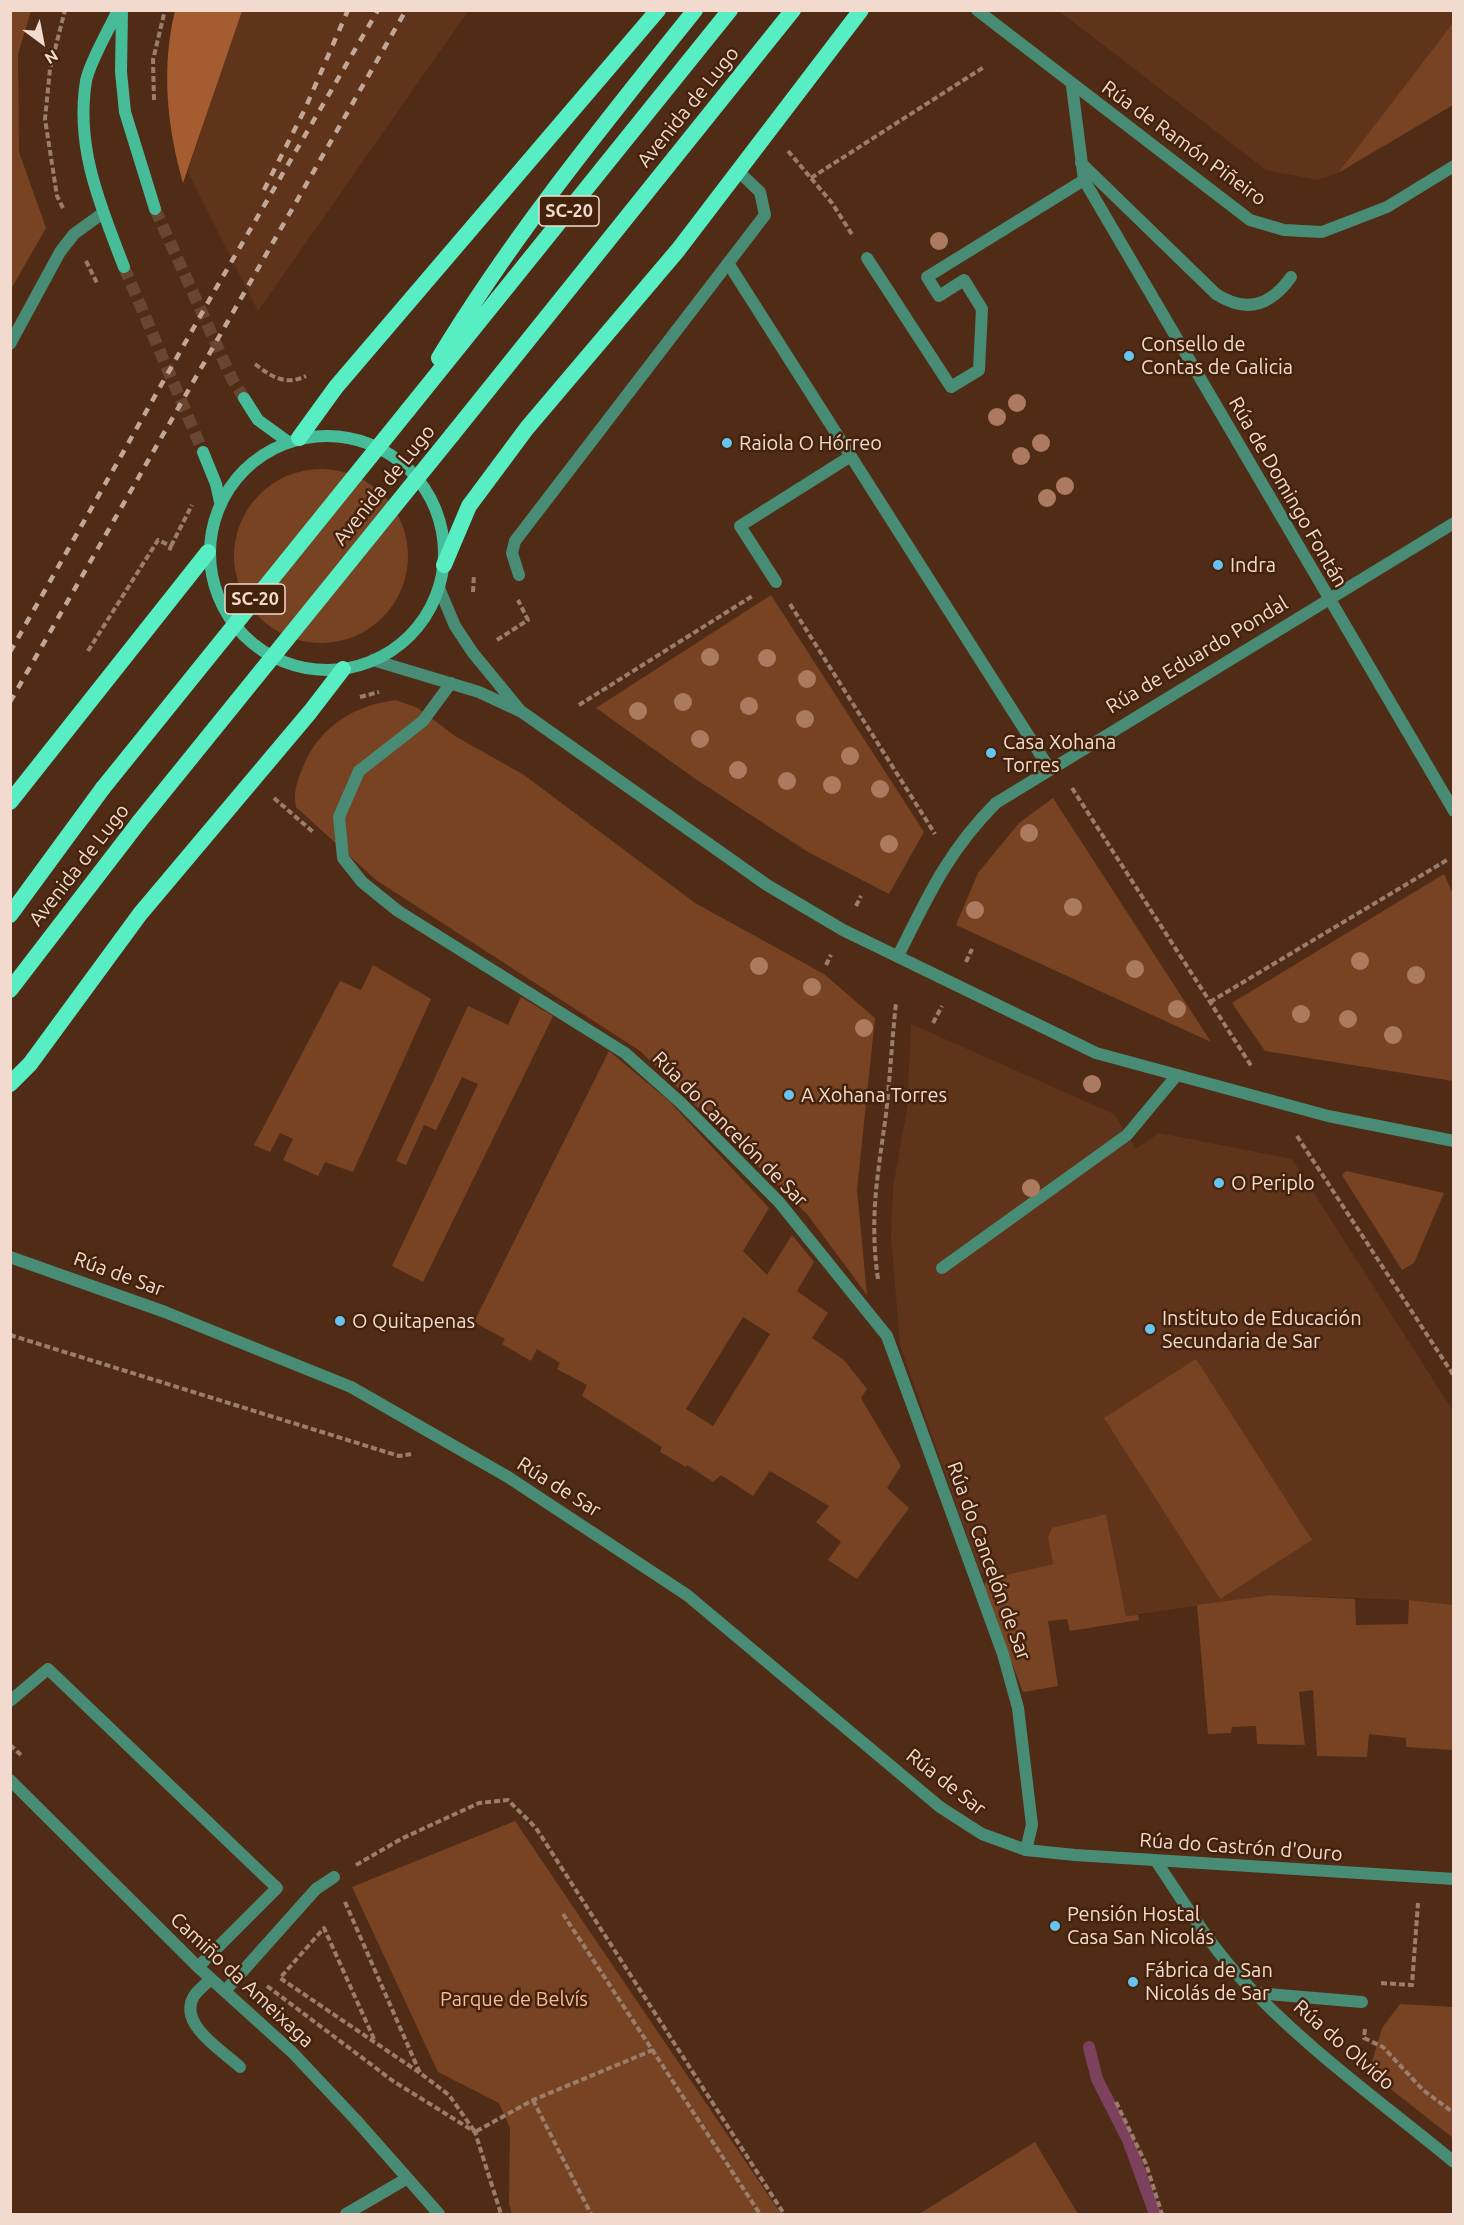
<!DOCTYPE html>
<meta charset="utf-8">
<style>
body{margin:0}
#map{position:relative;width:1464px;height:2225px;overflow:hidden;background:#502c17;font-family:Ubuntu,sans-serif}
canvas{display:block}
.frame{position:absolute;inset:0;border:12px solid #f2dbce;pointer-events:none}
.north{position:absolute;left:12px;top:12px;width:60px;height:60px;-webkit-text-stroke:4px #45220c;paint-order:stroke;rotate:148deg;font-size:16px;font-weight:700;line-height:24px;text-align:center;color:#f2dbce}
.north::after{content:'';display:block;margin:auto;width:21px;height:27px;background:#f2dbce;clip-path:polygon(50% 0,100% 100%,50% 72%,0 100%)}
</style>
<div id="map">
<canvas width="1464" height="2225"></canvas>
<div class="frame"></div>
<div class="north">N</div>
</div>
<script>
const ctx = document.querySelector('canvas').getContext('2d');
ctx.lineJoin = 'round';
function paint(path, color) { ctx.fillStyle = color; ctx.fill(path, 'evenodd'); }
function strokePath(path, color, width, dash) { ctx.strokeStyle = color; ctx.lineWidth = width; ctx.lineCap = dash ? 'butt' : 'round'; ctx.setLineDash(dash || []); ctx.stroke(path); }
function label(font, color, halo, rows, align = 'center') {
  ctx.font = font + ' Ubuntu,sans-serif'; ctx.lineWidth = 5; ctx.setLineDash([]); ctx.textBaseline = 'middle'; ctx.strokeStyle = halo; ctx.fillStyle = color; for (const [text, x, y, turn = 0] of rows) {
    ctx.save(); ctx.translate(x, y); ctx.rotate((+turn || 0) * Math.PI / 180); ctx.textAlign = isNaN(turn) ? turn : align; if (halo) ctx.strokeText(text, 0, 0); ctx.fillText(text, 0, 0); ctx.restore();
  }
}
const built = new Path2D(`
 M1453,10L1454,22L1338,173L1318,180L1266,170L1059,11Z
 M240,11H468L258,311L188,172Z
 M911,1024L1114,1114L1136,1149L1159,1133L1292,1159L1453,1411V1605L1409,1600L1271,1595L1126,1616L1106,1514L1048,1538L1053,1564L988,1579L979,1570L900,1345L891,1236L893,1188L907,1109Z`);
const green = new Path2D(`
 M11,10L31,11L18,54L19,152L46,228L11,289Z
 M1453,23V105L1338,173Z
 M234 556a87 87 0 1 1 174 0a87 87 0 1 1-174 0Z
 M771,595L924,832L889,894L808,852L697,780L596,708Z
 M396,700L418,708L455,736L524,775L695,903L824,974L875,1018L857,1190L867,1295L807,1214L640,1051L376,880L296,807C293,791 297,782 303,767C319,727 354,705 396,700Z
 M1053,798L1211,1042L956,925L978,873L1019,823Z
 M1444,874L1453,894V1081L1265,1051L1232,1003Z
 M373,965L431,999L353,1172L325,1162L318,1176L283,1160L293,1139L280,1133L270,1152L254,1145L340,981L361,990Z
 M521,997L553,1016L423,1282L392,1266L478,1084L462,1077L436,1130L424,1125L406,1165L396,1161L468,1006L508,1025Z
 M609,1051L669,1101L769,1208L743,1251L767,1275L792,1235L814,1262L797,1291L828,1313L812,1338L844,1360L867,1389L861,1398L901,1466L887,1488L909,1508L857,1579L828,1560L841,1542L816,1522L829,1506L770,1471L753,1496L721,1475L713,1482L687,1465L686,1467L660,1452L662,1447L582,1396L587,1385L557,1369L560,1363L537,1349L531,1361L502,1344L505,1339L474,1322ZM743,1317L770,1334L713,1426L686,1409Z
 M1346,1171L1444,1193L1414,1263L1402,1270L1342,1175Z
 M1196,1359L1312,1540L1220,1599L1104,1418Z
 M1106,1514L1126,1616L1138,1615L1139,1620L1070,1631L1067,1619L1048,1621L1058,1686L1023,1692L983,1587L988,1579L1053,1564L1048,1538L1052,1528Z
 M1271,1595L1355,1599L1356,1625L1408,1624L1409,1600L1453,1605V1750L1406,1747V1738L1369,1734L1367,1757L1317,1756L1313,1690L1299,1692L1305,1745L1257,1744L1256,1726L1232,1727L1231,1733L1208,1734L1197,1605Z
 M515,1821L781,2214H512L509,2204L510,2128L499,2103L438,2072L352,1887Z
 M1400,2004L1453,2007V2138L1369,2072L1382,2028Z
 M1035,2142L1078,2214H919Z`);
const forest = new Path2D(`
 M175,11H242L183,183C167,128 161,67 175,11Z`);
const stream = new Path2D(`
 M1089,2047L1097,2079L1128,2140L1155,2214`);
const secondaryTunnel = new Path2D(`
 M155,209L232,379L244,398
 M124,267L203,452`);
const path = new Path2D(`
 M154,100L153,60L165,10
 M788,151L832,203L853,236
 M811,178L984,67
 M63,208L57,196L45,119L50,69L65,10
 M86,261L98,285
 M255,364C272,377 285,386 306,376
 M171,546L192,505
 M473,592L474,575
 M790,604L935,834
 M497,640L528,620L518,600
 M88,651L158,540L171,546L169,551
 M360,697L379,692
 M579,705L754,595
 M1072,788L1252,1067
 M274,798L313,832
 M856,906L861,896
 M966,962L972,949
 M826,965L831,955
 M1210,1002L1447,860
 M933,1023L942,1006
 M1297,1136L1454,1376
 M878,1279C869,1217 878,1174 886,1114C890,1077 892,1040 896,1003
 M10,1335L399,1456L411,1454
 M10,1745L21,1755
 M356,1865L403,1838L479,1803L508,1800L536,1828L784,2214
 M345,1902L420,2073L449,2095L475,2132L533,2100L653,2050
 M563,1914L760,2214
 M1381,1983L1412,1985L1418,1903
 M267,1986L393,2081L475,2132L501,2214
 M1365,2029L1364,2038L1383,2047L1423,2090L1454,2113
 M374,2039L324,1928L280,1978L420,2073
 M533,2100L591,2214
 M1116,2102L1146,2164L1162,2214`);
const service = new Path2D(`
 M1081,163L1216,294C1247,314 1271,305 1291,277
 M519,575L512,553L515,541L765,215L760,192L738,171
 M451,683L423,721L359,771L339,817L343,858L362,882L398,911L625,1053L681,1103L779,1202L887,1336L1003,1654L1018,1708L1032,1825L1026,1850
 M942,1268L1127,1135L1177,1075
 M10,1701L48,1669L277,1888L198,1967
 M211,1979C206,1984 198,1990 194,1996C177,2024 223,2051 240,2067
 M225,1991L316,1889L334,1877
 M1256,1993L1362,2002`);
const pedestrian = new Path2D(`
 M867,258L951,387L979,370L982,309L964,280L939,296L927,277L1084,180
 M728,263L1049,768
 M776,582L740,526L851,456
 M1156,1861C1181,1898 1206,1939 1236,1973C1300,2044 1380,2101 1454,2162`);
const minor = new Path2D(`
 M977,10L1250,220L1284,230L1322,232L1387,207L1454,166
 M1072,86L1084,180L1454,811
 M10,344L60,252L74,234L103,213
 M898,956C928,896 948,851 996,803L1454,523
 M10,1780L198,1967L292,2052L356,2120L439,2214
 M346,2214L406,2179`);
const tertiary = new Path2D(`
 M439,588L455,626L473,653L519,709
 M373,660L479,692L522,712L767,885L843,930L1096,1053L1328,1116L1454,1141
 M10,1257L165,1312L351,1387L508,1477L687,1595L940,1807L982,1834L1026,1850L1075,1855L1454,1879`);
const secondary = new Path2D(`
 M118,10C109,30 90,61 86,81C75,148 101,207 124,267
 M122,10L121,72L125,112L155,209
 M244,398L258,420L287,441
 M210 553a117 117 0 1 1 234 0a117 117 0 1 1-234 0Z
 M203,452L216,484L220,502`);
const trunk = new Path2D(`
 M439,358C514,234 605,123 695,10
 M408,410L730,10
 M452,435L793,10
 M299,438L336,387L658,10
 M444,565L469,506L527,428L678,250L861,10
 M10,802L208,552
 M10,915L103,788
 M10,990L139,822
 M10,1084L30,1064L140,914L310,712L343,669`);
const rail = new Path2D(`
 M264,190L305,109L348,10
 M10,652L215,290L378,10
 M10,702L406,10`);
const trunkBridge = new Path2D(`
 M103,788L408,410
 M139,822L452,435`);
const trees = [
 [939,241],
 [1017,403],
 [997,417],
 [1041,443],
 [1021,456],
 [1065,486],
 [1047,498],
 [710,657],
 [767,658],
 [807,679],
 [683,702],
 [749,706],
 [638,711],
 [805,719],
 [700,739],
 [850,756],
 [738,770],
 [787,781],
 [832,785],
 [880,789],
 [1029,833],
 [889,844],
 [1073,907],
 [975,910],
 [1360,961],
 [759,966],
 [1135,969],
 [1416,975],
 [812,987],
 [1177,1009],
 [1301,1014],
 [1348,1019],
 [864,1028],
 [1393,1035],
 [1092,1084],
 [1031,1188]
];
const markers = [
 [1129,356,6,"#66c4ef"],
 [727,443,6,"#66c4ef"],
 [1218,565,6,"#66c4ef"],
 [991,753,6,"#66c4ef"],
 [789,1095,6,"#66c4ef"],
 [1219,1183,6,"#66c4ef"],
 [340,1321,6,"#66c4ef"],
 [1150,1329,6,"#66c4ef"],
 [1055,1926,6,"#66c4ef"],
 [1133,1982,6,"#66c4ef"]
];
const shields = [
 [569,211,60],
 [255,599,60]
];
const shieldNames = [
 ["SC-20",569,211],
 ["SC-20",255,599]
];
const streetNames = [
 ["Avenida de Lugo",688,107,-51],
 ["Rúa de Ramón Piñeiro",1184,143,36],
 ["Avenida de Lugo",384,485,-51],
 ["Rúa de Domingo Fontán",1288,492,60],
 ["Rúa de Eduardo Pondal",1197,655,-31],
 ["Avenida de Lugo",79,865,-52],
 ["Rúa do Cancelón de Sar",730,1129,45],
 ["Rúa de Sar",119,1274,20],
 ["Rúa de Sar",559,1487,32],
 ["Rúa do Cancelón de Sar",989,1561,70],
 ["Rúa de Sar",946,1782,38],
 ["Rúa do Castrón d'Ouro",1241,1847,4],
 ["Camiño da Ameixaga",242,1980,43],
 ["Rúa do Olvido",1344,2045,41]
];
const poiNames = [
 ["Consello de",1141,344],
 ["Contas de Galicia",1141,367],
 ["Raiola O Hórreo",739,443],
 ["Indra",1230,565],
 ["Casa Xohana",1003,742],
 ["Torres",1003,765],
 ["A Xohana Torres",801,1095],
 ["O Periplo",1231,1183],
 ["Instituto de Educación",1162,1318],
 ["Secundaria de Sar",1162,1341],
 ["O Quitapenas",352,1321],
 ["Pensión Hostal",1067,1914],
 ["Casa San Nicolás",1067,1937],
 ["Fábrica de San",1145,1970],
 ["Nicolás de Sar",1145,1993]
];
const parkNames = [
 ["Parque de Belvís",514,1999]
];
paint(built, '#5f341a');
paint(green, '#784322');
paint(forest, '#a55c30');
strokePath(stream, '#7c425d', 12);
strokePath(secondaryTunnel, '#684632', 12, [12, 6]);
strokePath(path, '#9b7d6c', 4, [6, 3]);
strokePath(service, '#498c76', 12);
strokePath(pedestrian, '#498c76', 12);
strokePath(minor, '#498c76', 12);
strokePath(tertiary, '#498c76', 12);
strokePath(secondary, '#47bc99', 12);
strokePath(trunk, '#56eec2', 16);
strokePath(rail, '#c2a798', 4.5, [8, 8]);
strokePath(trunkBridge, '#56eec2', 16);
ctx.fillStyle = '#ac7a5e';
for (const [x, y] of trees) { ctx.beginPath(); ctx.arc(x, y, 9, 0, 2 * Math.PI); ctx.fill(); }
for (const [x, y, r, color] of markers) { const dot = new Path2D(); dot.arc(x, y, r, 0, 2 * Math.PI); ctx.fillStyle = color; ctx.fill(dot); strokePath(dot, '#45220c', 2); }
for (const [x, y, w] of shields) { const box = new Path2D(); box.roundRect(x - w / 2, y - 15, w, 30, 4.5); ctx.fillStyle = '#45220c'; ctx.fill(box); strokePath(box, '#f2dbce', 1.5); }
label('bold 18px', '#f2dbce', null, shieldNames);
label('20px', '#f2dbce', '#45220c', streetNames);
label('20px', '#f2dbce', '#45220c', poiNames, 'left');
label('20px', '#f8ba98', '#45220c', parkNames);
</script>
